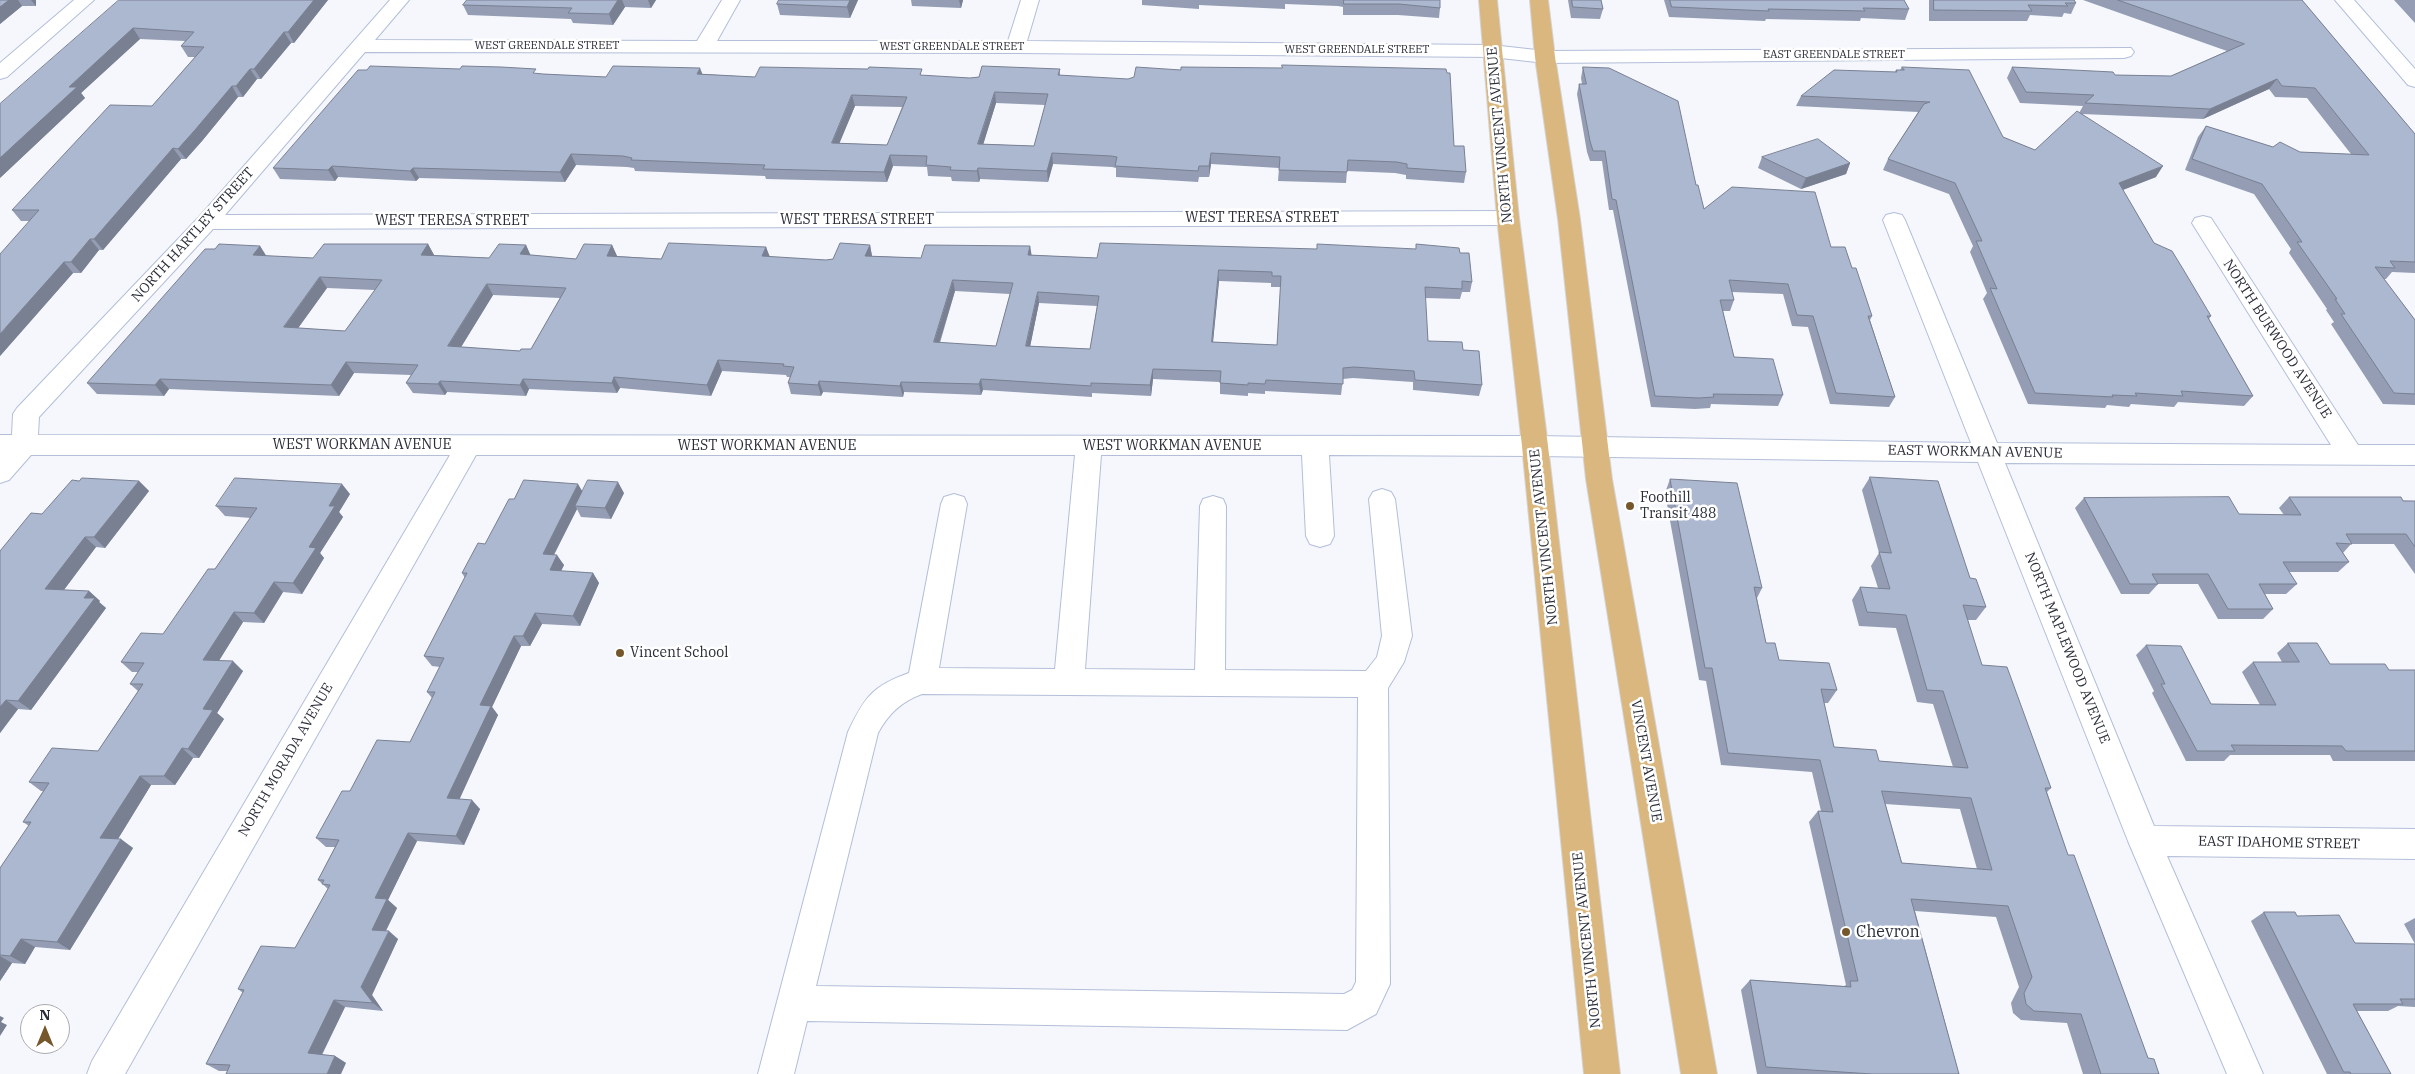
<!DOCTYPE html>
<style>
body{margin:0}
#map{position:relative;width:2415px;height:1074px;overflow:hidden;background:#f5f7fd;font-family:"IBM Plex Serif",serif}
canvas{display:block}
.north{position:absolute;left:20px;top:1004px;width:50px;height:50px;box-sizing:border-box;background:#fff;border:1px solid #a9abaf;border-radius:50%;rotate:0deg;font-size:14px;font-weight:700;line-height:20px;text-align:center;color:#292d37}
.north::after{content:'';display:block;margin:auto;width:18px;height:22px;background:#75572b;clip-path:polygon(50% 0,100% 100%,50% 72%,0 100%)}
</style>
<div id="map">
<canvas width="2415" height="1074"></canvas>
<div class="north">N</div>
</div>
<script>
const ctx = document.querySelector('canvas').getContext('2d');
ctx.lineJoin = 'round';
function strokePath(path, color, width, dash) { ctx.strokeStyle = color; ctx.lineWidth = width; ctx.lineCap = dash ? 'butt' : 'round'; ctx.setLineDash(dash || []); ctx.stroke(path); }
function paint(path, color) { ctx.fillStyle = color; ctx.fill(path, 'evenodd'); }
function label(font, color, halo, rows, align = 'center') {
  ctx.font = font + ' "IBM Plex Serif",serif'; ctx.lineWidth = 5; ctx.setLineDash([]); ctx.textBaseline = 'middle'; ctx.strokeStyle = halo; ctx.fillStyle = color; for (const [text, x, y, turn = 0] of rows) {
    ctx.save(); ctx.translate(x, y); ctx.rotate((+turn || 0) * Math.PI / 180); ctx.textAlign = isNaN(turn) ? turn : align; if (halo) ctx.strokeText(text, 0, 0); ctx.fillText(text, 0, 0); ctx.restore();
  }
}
const minor = new Path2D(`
 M74,0H94L7,77L0,79V63Z
 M390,0H409L375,40L697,41L722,0H740L717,41H1008L1021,0H1039L1027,41L1492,45L1545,51L2131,48L2134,52L2131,56L2124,58L1545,63L1492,57L1016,53L365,52L225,215L1508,211L1516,213L1519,218L1516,223L1508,225L213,229L39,417L38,435L1535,436L1971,443L1883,220L1886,215L1894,213L1902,215L1905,220L1997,443L2331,445L2192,223L2195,218L2203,216L2211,218L2358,445H2415V465L2005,463L2154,826L2415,829V859L2167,856L2263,1074H2227L2128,841L1978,462L1535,456L1329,455L1334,536L1330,544L1320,547L1310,544L1306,536L1302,455H1101L1085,669L1195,670L1200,506L1203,499L1213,496L1223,499L1226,506L1225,670L1366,671L1377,657L1382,636L1369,499L1373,492L1382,489L1391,492L1395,499L1412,636L1404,662L1388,688L1390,984L1376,1014L1347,1030L807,1021L794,1074H758L848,732C864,698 872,686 909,673L941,504L944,497L954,494L964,497L967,504L939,668L1055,669L1075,455H476L125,1074H87L92,1061L450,455H31L9,480L0,483V435H12L13,414L17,408L199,217ZM922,694L1358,697L1356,982L1352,990L1344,994L816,986L878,733C888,714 902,701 922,694Z
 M2335,0H2354L2415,69V87L2408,85Z`);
const major = new Path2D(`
 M1479,0H1497L1519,218L1548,446L1620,1074H1584L1522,446L1497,218Z
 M1530,0H1548L1555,57L1580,219L1612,479L1717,1074H1681L1586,479L1558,219L1535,57Z`);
const wall = new Path2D(`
 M0,0H36V6H22L0,24Z
 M119,0H328L294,43H291L261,79H257L243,97H238L202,141L186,159H181L103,250H99L81,273H73L0,356L29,221H21L12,210L152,106L195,57H188L181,46L185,41L140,39L81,93L85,98L0,178Z
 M467,0H656L651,8L625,7L613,25L573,23L571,19L468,15L463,5Z
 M858,0L850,18L780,15L777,4Z
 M911,0H963L961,8L912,6Z
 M1142,0H1440V8L1439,18L1398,15H1343V7L1338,6L1285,4V9L1199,5V9L1142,5Z
 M1568,0H1601L1603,9L1600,19L1571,18Z
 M1664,0H1904L1909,9L1905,20L1861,18L1860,21L1766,19L1765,21L1669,17Z
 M1929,0H2074L2076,3L2071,14L2064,13L2062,17L2030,15L2027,21H1929Z
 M2083,0H2302L2415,134V273L2392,272L2386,279H2384L2415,320V405L2383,404L2331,324L2334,322L2326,310L2327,309L2289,253L2291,249L2254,194L2185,170L2198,137L2206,126L2273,147L2300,152L2351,154L2307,98L2275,97L2269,89L2203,119L2082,114L2156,177L2123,190L2154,243L2211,316L2209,319L2253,396L2244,406L2178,402L2174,407L2131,404L2129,407L2107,405L2105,408L2028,404L1983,299L1987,293L1970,252L1973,246L1949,194L1883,170L1888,159L1918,112L1796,106L1801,96L1895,72L1896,70H1900L1902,67L2003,137L2035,150L2079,113L2083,106L2020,103L2007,78L2012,67L2115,75L2171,76L2227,51Z
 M2394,0H2415V23Z
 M1583,67L1696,185L1704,209L1831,247L1852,268L1872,316L1870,320L1895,397L1889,407L1830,404L1808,327L1792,326L1783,294L1732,292L1734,300L1730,311H1723L1734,357L1783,395L1778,406L1711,404L1710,408L1695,409L1651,407L1613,210H1609L1602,161H1590L1587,152L1577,94L1579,84H1582L1581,78Z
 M1060,69V75L1454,146L1466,172L1464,183L1406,179V175L1395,173L1347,171L1346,183L1278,181L1279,168L1211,164L1209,177H1199L1198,182L1116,177V168L1112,167L1053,164L1048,182L980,179L979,182L952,181L951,177L928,176L927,167L893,166L887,182L766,179L765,176L635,171L634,168L627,167L576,165L565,182L419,178L416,181L338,177L335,181L280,179L273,168L538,74L606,77L702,74L755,77L923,76L970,78ZM996,103L1045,105L1034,146L983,144ZM855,106L902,107L887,145L839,143Z
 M1762,157L1850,163L1846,174L1801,189L1758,168Z
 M428,244L434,255L489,258L526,245L530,255L576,259L612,245L617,256L661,259L766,247L769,257L826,260L833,259L870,245L872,256L921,258L1030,246L1031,255L1097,258L1317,249H1416V244L1460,253L1472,282L1470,292H1462L1460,299L1425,298L1428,341L1463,350L1482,385L1479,396L1413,390V382L1353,378L1343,379L1341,395L1265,391V394L1248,393V396L1220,394V382L1153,379L1151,396L1092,393V397L983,390L981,395L904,392L903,397L823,392L821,396L791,394L788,383L790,377H787L786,375L722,371L711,396L620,388L617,393L529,389L526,396L447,392L445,395L413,393L406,383L411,375L354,373L339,396L169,389L164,396L97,394L87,383L215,249L260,246L266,256L313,258ZM1219,281L1271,283V287H1281L1277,345L1213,342ZM327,288L375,290L345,331L298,328ZM955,291L1010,294L996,346L940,343ZM493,295L560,298L531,349L520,351L461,347ZM1039,303L1097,306L1090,349L1030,346Z
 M1870,477L1970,578L1986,607L1976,620H1967L1982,665L2051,788L2047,792L2068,855L2148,1058L2159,1074H2083L2067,1023L2021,1020L2013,1013L2011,1003L2019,987L1996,917L1915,911L1959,1074H1757L1741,990L1750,980L1844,986L1846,985L1809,822L1818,811H1821L1812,772L1721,765L1706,681L1699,680L1665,493L1670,479L1762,588L1757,598L1766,643L1779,660L1837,690L1828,703H1824L1834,747L1879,761L1953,767L1933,704L1917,702L1896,628L1859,626L1852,600L1860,587L1878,588L1871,566L1879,553L1862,490ZM1885,804L1960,809L1977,869L1902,863Z
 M139,481L149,491L105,548L96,547L64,590L89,591L100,601L99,602L106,608L31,710L18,709L0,733V551L42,514Z
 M582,492L624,493L611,519L581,517L577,509L554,555L564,565L561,571L593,573L599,583L580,626L542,624L530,646H521L492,707L498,715L459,799L480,809L464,845L417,841L388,900L397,908L386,931L398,939L372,995L383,1011L345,1007L322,1055L335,1056L346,1063L227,1071H219L206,1064L243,993L238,989L295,948L328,889L318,880L335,847H326L316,838L350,791L410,742L432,698L427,692L440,667L432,666L424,656L465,578L462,573L485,544L514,499Z
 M350,494L339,512L343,517L320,553L324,558L302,594L283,592L264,623L243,622L219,661L243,671L217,713L224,719L199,758H193L175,785H151L118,839L133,848L70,950L35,947L25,964L12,963L0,981V868L29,826L23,822L43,791H41L29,782L98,751L138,691L130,684L138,672H132L121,662L163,634L215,569L251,518L225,516L216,506Z
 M2289,497L2415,501V574L2394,544H2351L2343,553L2349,562L2338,572H2289L2297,584L2286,594H2265L2273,609L2263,619H2218L2198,584H2158L2149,594H2121L2075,508L2084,498L2239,514L2284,515L2279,508Z
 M2288,643L2330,664L2389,670H2415V761H2333L2330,755H2230L2224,761H2186L2152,693L2154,691L2136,655L2146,645L2211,704L2260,705L2242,672L2253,662H2282L2277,653Z
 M2264,912L2297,916L2355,943L2415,944L2404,924L2415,918V1007L2398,1006L2388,1011H2357L2391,1074H2327L2251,921Z`);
const shadedWall = new Path2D(`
 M9,0H18L22,6L0,24V7Z
 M31,0H36V6Z
 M314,0H328L294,43L288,32Z
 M618,0H622L625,7L613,25L609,14Z
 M648,0H656L651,8Z
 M850,0H858L850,18L847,7Z
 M959,0H963L961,8Z
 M133,28L140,39L81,93L85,98L0,178V158L69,87Z
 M284,32L291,43L261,79L254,69Z
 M700,68L704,78L697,74Z
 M250,69L257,79L243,97L236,86Z
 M2277,79L2269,89L2203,119L2210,109Z
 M232,86L238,97L202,141L186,159L178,149Z
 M995,92L996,103L980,155L978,144Z
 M852,95L855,106L835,154L832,143Z
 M173,148L181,159L103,250L94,239Z
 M1052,153L1053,164L1048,182L1047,171Z
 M1211,153V164L1209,177V166Z
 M571,154L576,165L565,182L560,172Z
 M890,155L893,166L887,182L884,172Z
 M1850,163L1846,174L1801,189L1806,178Z
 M332,166L338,177L335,181L328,170Z
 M2163,166L2156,177L2112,194L2119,183Z
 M413,168L419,178L416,181L410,171Z
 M978,168L980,179L979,182L977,171Z
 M90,239L99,250L81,273L71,262Z
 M428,244L434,255L427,266L421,255Z
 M526,245L531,256L520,254Z
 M612,245L617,256H607Z
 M870,245L872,256L868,267L865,256Z
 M260,246L267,257L253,255Z
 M1030,246L1032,257L1028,255Z
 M766,247L770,257L762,256Z
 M64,262L73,273L0,356V334Z
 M1219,270V281L1212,352V342Z
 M320,277L327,288L291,338L284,327Z
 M953,280L955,291L936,353L934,342Z
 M487,284L493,295L455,357L448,346Z
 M1038,292L1039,303L1028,357L1026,346Z
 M718,360L722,371L711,396L707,385Z
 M346,362L354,373L339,396L331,385Z
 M1153,369V379L1151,396L1150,385Z
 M614,377L620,388L617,393L612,383Z
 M160,379L169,389L164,396L155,385Z
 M523,379L529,389L526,396L520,385Z
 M981,379L983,390L981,395L979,384Z
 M440,381L447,392L445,395L438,384Z
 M819,381L823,392L821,396L818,385Z
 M901,382L904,392L903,397L900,386Z
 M139,481L149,491L105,548L94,537Z
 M618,482L624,493L611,519L605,508Z
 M342,484L350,494L339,512L343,517L320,553L324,558L302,594L293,583L309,547L329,506Z
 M578,484L584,494L575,506L577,509L549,564L543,554Z
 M85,537L96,547L57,599L45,589Z
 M557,555L564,565L556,581L550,570Z
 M593,573L599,583L580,626L573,616Z
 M274,582L283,592L264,623L254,613Z
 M89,591L100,601L99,602L106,608L31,710L18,701Z
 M234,612L243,622L213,670L203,660Z
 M535,613L542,624L530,646L523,636Z
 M514,636L521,646L492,707L498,715L456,807L447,798L480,705Z
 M233,661L243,671L217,713L224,719L199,758L188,749L203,709Z
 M6,700L18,709L0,733V707Z
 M182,748L193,758L175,785L164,776Z
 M140,776L151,785L113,847L100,838Z
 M472,800L480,809L464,845L456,836Z
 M408,833L417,841L388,900L397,908L382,938L372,930L375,898Z
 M121,839L133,848L70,950L57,942Z
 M389,931L398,939L372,995L383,1011L373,1003L361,987Z
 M21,939L35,947L25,964L10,956Z
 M0,956L12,963L0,981Z
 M334,1000L345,1007L319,1060L308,1053Z
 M0,1016L4,1018L1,1022L7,1025L0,1036Z
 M335,1056L346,1063L341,1074H327Z`);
const building = new Path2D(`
 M0,0H9L0,7Z
 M119,0H314L288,32H284L254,69H250L236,86H232L195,130L178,149L173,148L94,239H90L71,262H64L0,334V254L39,210H12L110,105L152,106L204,47L181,46L194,32L133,28L69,87H77L0,158V104Z
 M467,0H618L609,14L568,13L572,8L463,5Z
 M779,0H850L847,7L777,4Z
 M1344,0H1440V8L1399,4H1344Z
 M1572,0H1601L1603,9L1573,7Z
 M1670,0H1904L1909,9L1863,8L1865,11L1768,9L1769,11L1672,7Z
 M1934,0H2074L2076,3H2065L2068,6L2028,5L2032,11L1934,10Z
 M2118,0H2302L2415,134V262L2390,261L2395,268L2375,267L2415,320V394L2394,393L2341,314H2345L2335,299H2337L2297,242H2302L2262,184L2192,159L2206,126L2273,147L2280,142L2300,152L2369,155L2315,88L2282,86L2277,79L2210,109L2085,103L2094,95L2026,92L2012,67L2113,72L2115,75L2171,76L2244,44Z
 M1282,65L1446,69L1447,73H1450L1454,146H1464L1466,172L1407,168V164L1397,162L1348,160L1347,172L1279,170L1280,157L1211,153L1209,166H1199L1198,171L1115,166L1117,157L1111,156L1052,153L1047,171L978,168L977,171L950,170L951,167L926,165L927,156L890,155L884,172L763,169L765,165L631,160L632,158L623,156L571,154L560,172L413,168L410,171L332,166L328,170L273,168L358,70H367L370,66L460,69L462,66L501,67L536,69L533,73L543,74L606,77L613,66L700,68L697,74L755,77L760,67L868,69L869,67L922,69L920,75L970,78L979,77L982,66L1060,69L1058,75L1128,79L1134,77L1136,67L1181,70V67L1282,68ZM995,92L1048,94L1034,146L978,144ZM852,95L907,97L887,145L832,143Z
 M1583,67L1609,68L1678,101L1696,185H1698L1704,209L1732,187L1815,192L1831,247H1845L1852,268H1856L1872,316H1868L1895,397L1836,393L1813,316L1797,315L1788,284L1729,280L1734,300H1720L1734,357L1773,359L1783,395L1713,394L1714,397L1699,398L1655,396L1616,200L1612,199L1605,151H1593L1590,141L1579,84H1586Z
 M1902,67L1969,70L2003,137L2035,150L2077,111L2163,166L2119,183L2154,243L2172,251L2183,269L2211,316H2207L2253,396L2181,391L2183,396L2135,393L2137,396L2112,395L2113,397L2035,393L1990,288L1997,289L1976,241H1982L1955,183L1888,159L1924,104L1930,102L1801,96L1834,70L1897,72L1896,70H1904Z
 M1818,139L1850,163L1806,178L1762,157Z
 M669,243L766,247L762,256L826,260L833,259L840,243L870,245L865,256L921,258L925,245L1030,246L1028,255L1097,258L1100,243L1317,249V244L1416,249V244L1459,248L1460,253H1469L1472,282L1462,281V289L1425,287L1428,341L1462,342L1463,350L1479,351L1482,385L1415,380L1414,371L1354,367L1343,368V384L1266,380L1265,384L1248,383V385L1220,383L1221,371L1153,369L1150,385L1091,383V386L981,379L979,384L901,382L900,386L819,381L818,385L788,383L794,367L783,366L784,364L718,360L707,385L614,377L612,383L523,379L520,385L440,381L438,384L406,383L418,365L346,362L331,385L160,379L155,385L87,383L205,249H215L219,244L260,246L253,255L313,258L324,244H428L421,255L489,258L499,244L526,245L520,254L576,259L584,244L612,245L607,256L661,259ZM1219,270L1272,272V276H1281L1277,345L1212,342ZM320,277L382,280L345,331L284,327ZM953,280L1013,283L996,346L934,342ZM487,284L566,288L531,349H521L520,351L448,346ZM1038,292L1099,296L1090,349L1026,346Z
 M1870,477L1938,481L1970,578L1976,579L1986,607L1963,605L1982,665L2007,667L2051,788H2045L2068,855H2074L2148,1058L2154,1059L2159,1074H2101L2081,1014L2034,1011L2026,1004L2024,993L2032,977L2008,906L1911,899L1959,1074H1872L1766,1067L1750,980L1851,987L1850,981H1858L1818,811L1833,812L1820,760L1728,753L1712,668H1705L1670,479L1737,483L1762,588L1754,587L1766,643H1775L1779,660L1829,663L1837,690L1821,689L1834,747L1876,750L1879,761L1968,768L1943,691L1927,690L1906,615L1867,612L1860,587L1890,589L1879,552L1891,553ZM1882,791L1971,798L1992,870L1902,863Z
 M82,478L139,481L94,537H85L45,589L89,591L84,598H95L18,701L6,700L0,707V551L31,513L42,514L72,480L79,481Z
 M235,478L342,484L329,506H335L309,547L316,548L293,583L274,582L254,613L234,612L203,660L233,661L203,709L213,710L188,749L182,748L164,776H140L100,838L121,839L57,942L21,939L10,956L0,955V868L31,822H23L49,783L29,782L52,748L98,751L143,684H130L144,663L121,662L141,633L163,634L208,569H215L257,508L216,506Z
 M524,480L578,484L543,554L557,555L550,570L593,573L573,616L535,613L523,636H514L480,705L491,706L447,798L472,800L456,836L408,833L375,898L387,899L372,930L389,931L361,987L373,1003L334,1000L308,1053L335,1056L327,1074H226L230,1065L206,1064L244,990L238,989L261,946L295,948L330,885L322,884L324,880H318L339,840L316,838L342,791H350L377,740L410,742L435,692H427L444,658L424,656L467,573H462L478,543L485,544L509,499H514Z
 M588,480L618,482L605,508L575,506Z
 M2229,497L2239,514L2301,515L2289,497H2401L2403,501H2415V547L2406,534H2346L2352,544L2336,543L2349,562H2283L2297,584H2259L2273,609H2228L2208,574H2152L2158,584H2130L2084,498Z
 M2288,643H2317L2330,664H2385L2389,670H2415V751H2346L2342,746L2231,745L2235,751H2197L2161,684H2165L2146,645L2181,646L2211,704L2276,705L2253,662H2299Z
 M2264,912H2295L2297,916L2339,915L2355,943L2415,944V999H2400L2403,1004H2353L2391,1074H2351L2350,1072H2344Z`);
const markers = [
 [1630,506,5,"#75572b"],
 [620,653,5,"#75572b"],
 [1846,932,5,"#75572b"]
];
const farStreetnames = [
 ["WEST GREENDALE STREET",547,46],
 ["WEST GREENDALE STREET",952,47],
 ["WEST GREENDALE STREET",1357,50],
 ["EAST GREENDALE STREET",1834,55]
];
const streetNames = [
 ["NORTH VINCENT AVENUE",1500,135,-95],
 ["WEST TERESA STREET",1262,218],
 ["WEST TERESA STREET",857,220],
 ["WEST TERESA STREET",452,221],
 ["NORTH HARTLEY STREET",193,235,-48],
 ["NORTH BURWOOD AVENUE",2277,339,57],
 ["WEST WORKMAN AVENUE",362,445],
 ["WEST WORKMAN AVENUE",767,446],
 ["WEST WORKMAN AVENUE",1172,446],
 ["EAST WORKMAN AVENUE",1975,452,1],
 ["NORTH VINCENT AVENUE",1544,537,-96],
 ["NORTH MAPLEWOOD AVENUE",2067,648,68],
 ["NORTH MORADA AVENUE",286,760,-60],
 ["VINCENT AVENUE",1646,761,80],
 ["EAST IDAHOME STREET",2279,843,1],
 ["NORTH VINCENT AVENUE",1587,940,-96]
];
const poiNames = [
 ["Foothill",1640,498],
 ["Transit 488",1640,514],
 ["Vincent School",630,653]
];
const nearPoinames = [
 ["Chevron",1856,932]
];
strokePath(minor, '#b3bed8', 2);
strokePath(major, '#d4d5d7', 2);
paint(minor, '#fff');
paint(major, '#dab77e');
paint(wall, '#949db3');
paint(shadedWall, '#788092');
paint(building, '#acb7d0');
strokePath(building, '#788092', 1);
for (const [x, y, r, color] of markers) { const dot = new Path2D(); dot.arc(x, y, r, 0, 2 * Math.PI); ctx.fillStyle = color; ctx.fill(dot); strokePath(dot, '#fff', 2); }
label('11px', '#292d37', '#fff', farStreetnames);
label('14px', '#292d37', '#fff', streetNames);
label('14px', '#292d37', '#fff', poiNames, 'left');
label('16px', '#292d37', '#fff', nearPoinames, 'left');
</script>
